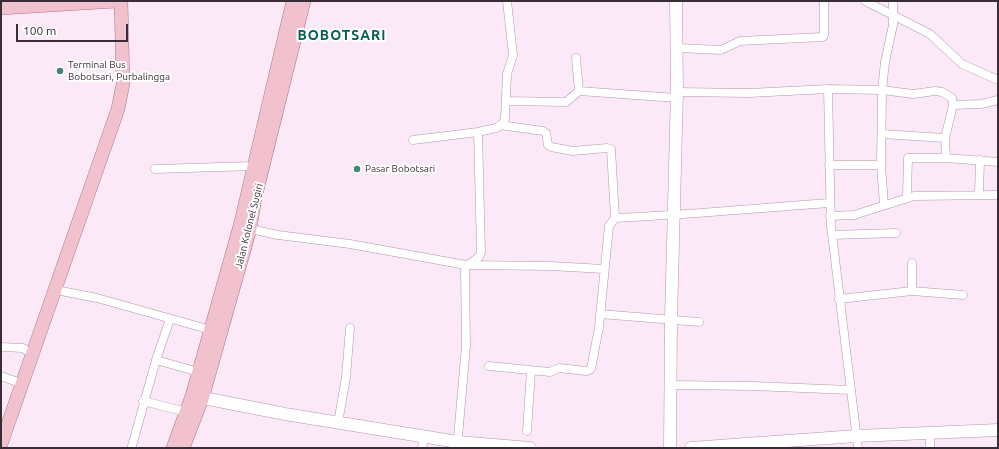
<!DOCTYPE html>
<style>
body{margin:0}
#map{position:relative;width:999px;height:449px;overflow:hidden;background:#fbe9f8;font-family:Ubuntu,sans-serif}
canvas{display:block}
.frame{position:absolute;inset:0;border:2px solid #382c36;pointer-events:none}
.scale{position:absolute;left:16px;top:24px;width:112px;height:18px;box-sizing:border-box;border:2px solid #382c36;border-top:0;padding-left:5px;font-size:12px;line-height:14px;white-space:nowrap;color:#382c36;-webkit-text-stroke:3px #fff;paint-order:stroke}
</style>
<div id="map">
<canvas width="999" height="449"></canvas>
<div class="frame"></div>
<div class="scale">100 m</div>
</div>
<script>
const ctx = document.querySelector('canvas').getContext('2d');
ctx.lineJoin = 'round';
function strokePath(path, color, width, dash) { ctx.strokeStyle = color; ctx.lineWidth = width; ctx.lineCap = dash ? 'butt' : 'round'; ctx.setLineDash(dash || []); ctx.stroke(path); }
function label(font, color, halo, rows, align = 'center') {
  ctx.font = font + ' Ubuntu,sans-serif'; ctx.lineWidth = 4; ctx.setLineDash([]); ctx.textBaseline = 'middle'; ctx.strokeStyle = halo; ctx.fillStyle = color; for (const [text, x, y, turn = 0] of rows) {
    ctx.save(); ctx.translate(x, y); ctx.rotate((+turn || 0) * Math.PI / 180); ctx.textAlign = isNaN(turn) ? turn : align; if (halo) ctx.strokeText(text, 0, 0); ctx.fillText(text, 0, 0); ctx.restore();
  }
}
const street = new Path2D(`
 M865,1L930,34L962,64L998,80
 M678,48L721,50L740,41L823,37L824,35V1
 M576,58L579,91
 M828,89L831,226L858,448
 M677,92L749,93L828,89L882,90L885,62L893,25V1
 M507,101L566,102L579,91L677,98
 M953,105L981,104L998,100
 M500,125L543,131L546,133L548,145L551,147L573,151L607,148L611,149L615,218
 M882,134L945,138
 M413,140L478,132
 M829,165H881L882,90L913,94L935,91L942,92L952,98L953,105L945,138L946,158L998,162
 M881,165L884,205
 M155,169L254,166
 M979,194L980,160
 M907,197L908,158H946
 M830,216L854,215L914,196L998,195
 M246,228L278,235L350,244L466,265L551,266L604,269
 M832,235L896,233
 M912,263V291
 M56,290L97,298L211,330
 M839,299L912,291L963,295
 M600,314L699,322
 M1,347L23,348L33,355
 M156,360L170,319
 M489,366L550,372L559,368L586,371L591,369L599,327L609,226L615,218C687,215 758,208 829,203
 M1,376L23,384
 M671,385L753,386L850,390
 M143,401L187,412
 M338,423L346,377L350,328
 M527,431L531,371
 M930,433V448
 M132,446L156,360L199,372
 M422,448L424,436
 M457,448L466,346L465,267L479,257L481,252L478,132L496,128L503,124L505,118L507,74L513,55L507,1`);
const secondary = new Path2D(`
 M193,396L285,414L458,442L530,448
 M670,448L671,319L677,92L676,1
 M691,448L856,436L998,430`);
const primary = new Path2D(`
 M1,8L116,1
 M1,444L118,109L123,84L121,1
 M173,448L192,396L240,226L293,1
 M183,448L202,399L250,229L255,198L304,1`);
const markers = [
 [60,71,4,"#448676"],
 [357,169,4,"#448676"]
];
const poiNames = [
 ["Terminal Bus",68,65],
 ["Bobotsari, Purbalingga",68,77],
 ["Pasar Bobotsari",365,169]
];
const streetNames = [
 ["Jalan Kolonel Sugiri",249,226,-76]
];
const districtNames = [
 ["BOBOTSARI",342,35]
];
strokePath(street, '#b194ac', 9);
strokePath(secondary, '#b194ac', 13);
strokePath(primary, '#aa7484', 14);
strokePath(street, '#fff', 8);
strokePath(secondary, '#fff', 12);
strokePath(primary, '#f1c2ce', 13);
for (const [x, y, r, color] of markers) { const dot = new Path2D(); dot.arc(x, y, r, 0, 2 * Math.PI); ctx.fillStyle = color; ctx.fill(dot); strokePath(dot, '#fff', 1.5); }
label('10px', '#382c36', '#fff', poiNames, 'left');
label('10px', '#382c36', '#fff', streetNames);
ctx.letterSpacing = '1px';
label('bold 14px', '#035f50', '#fff', districtNames);
ctx.letterSpacing = '0px';
</script>
